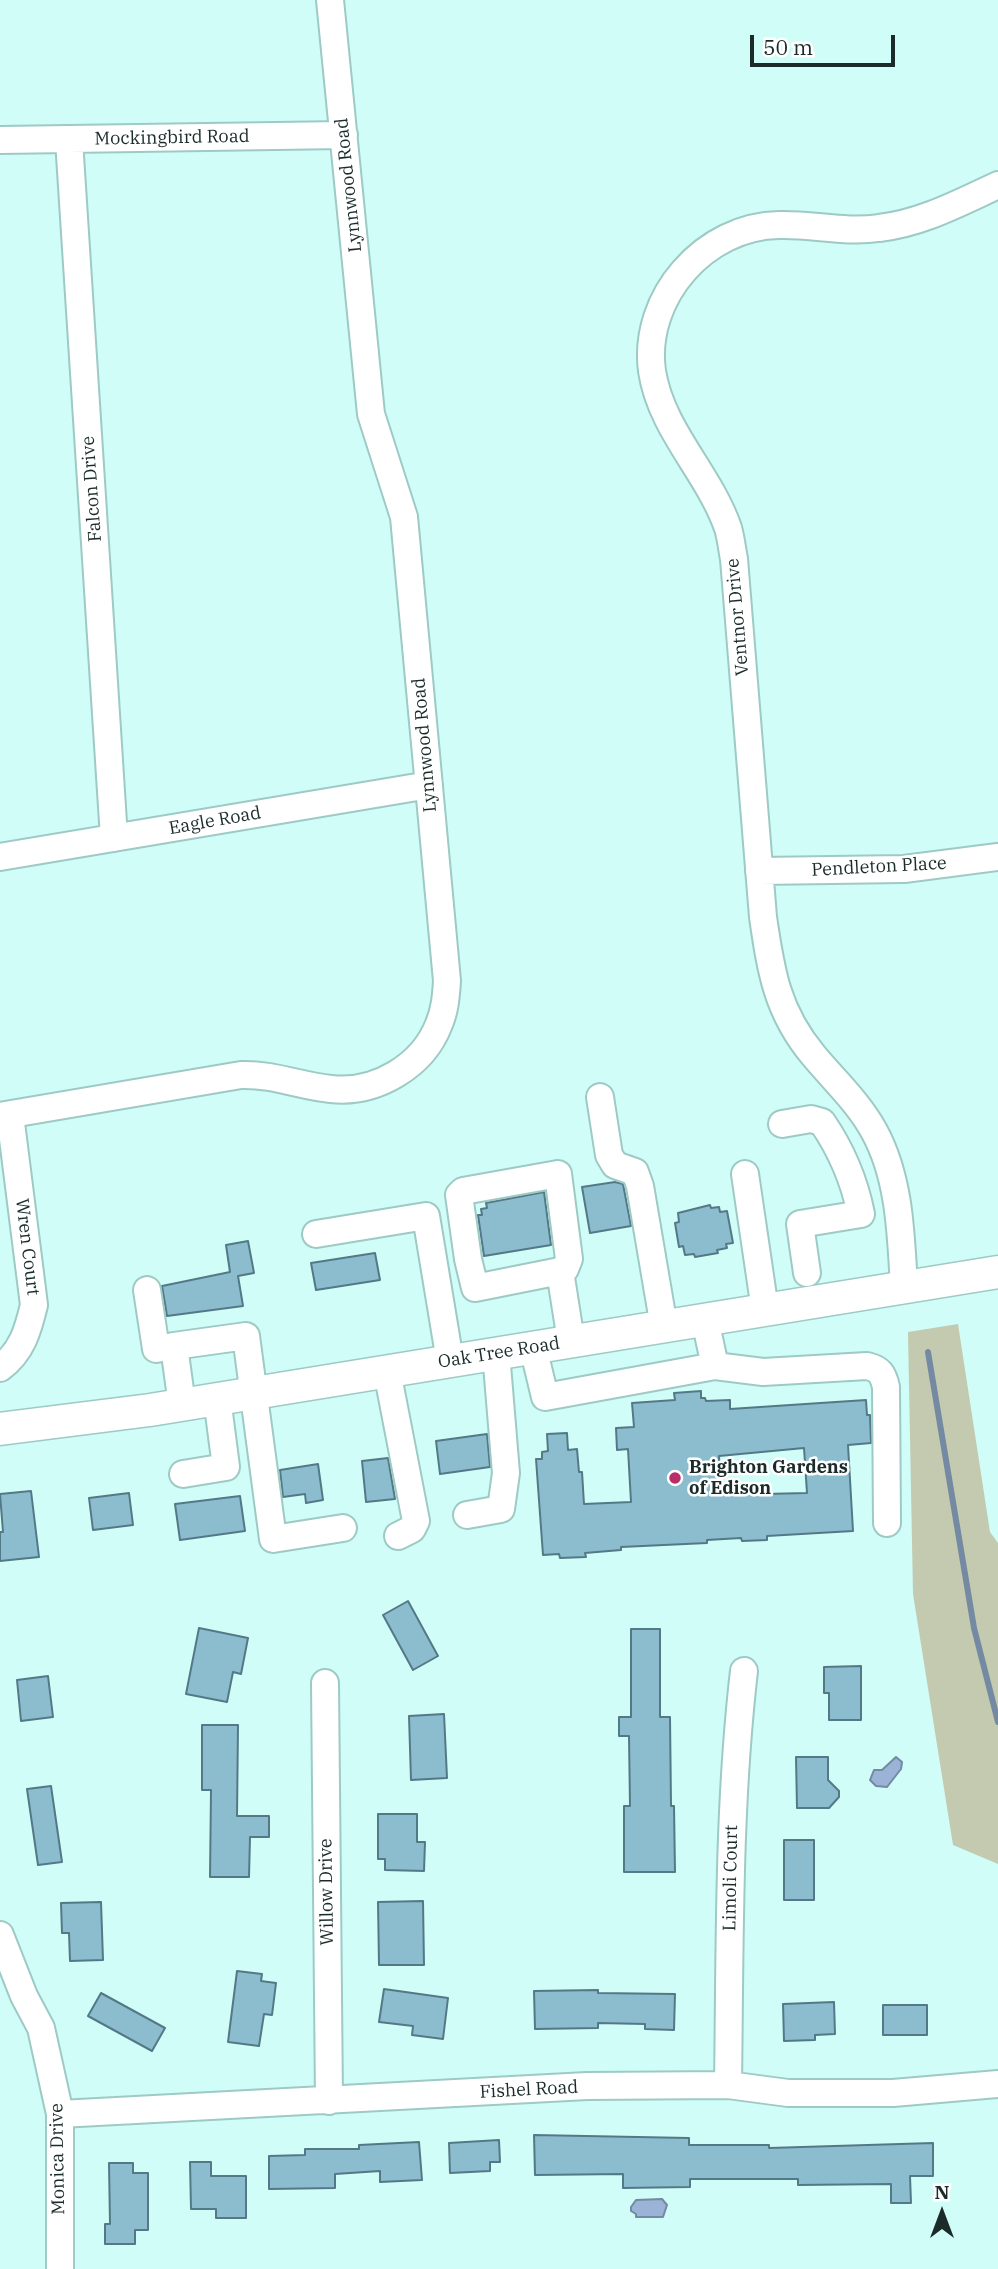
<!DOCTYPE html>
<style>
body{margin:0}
#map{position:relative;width:998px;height:2269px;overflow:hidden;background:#d0fdf8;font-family:"IBM Plex Serif",serif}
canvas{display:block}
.north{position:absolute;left:907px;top:2178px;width:70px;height:70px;-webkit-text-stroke:5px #fff;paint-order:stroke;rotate:0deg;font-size:19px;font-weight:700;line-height:28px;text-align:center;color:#1a2b2a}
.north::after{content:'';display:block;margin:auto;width:24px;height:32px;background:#1a2b2a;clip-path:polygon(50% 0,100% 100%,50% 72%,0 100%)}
.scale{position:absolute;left:750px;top:35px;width:145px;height:32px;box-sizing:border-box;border:4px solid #1a2b2a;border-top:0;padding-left:9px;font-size:21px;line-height:24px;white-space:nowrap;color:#1a2b2a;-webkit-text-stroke:5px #fff;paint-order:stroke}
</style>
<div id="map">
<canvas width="998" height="2269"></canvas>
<div class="north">N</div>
<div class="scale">50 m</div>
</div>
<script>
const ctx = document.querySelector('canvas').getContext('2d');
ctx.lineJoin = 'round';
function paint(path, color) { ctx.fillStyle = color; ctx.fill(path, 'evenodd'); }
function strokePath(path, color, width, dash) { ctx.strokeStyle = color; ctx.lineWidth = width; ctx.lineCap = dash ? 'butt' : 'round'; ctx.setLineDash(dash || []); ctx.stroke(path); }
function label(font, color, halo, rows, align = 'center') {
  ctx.font = font + ' "IBM Plex Serif",serif'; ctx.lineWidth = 5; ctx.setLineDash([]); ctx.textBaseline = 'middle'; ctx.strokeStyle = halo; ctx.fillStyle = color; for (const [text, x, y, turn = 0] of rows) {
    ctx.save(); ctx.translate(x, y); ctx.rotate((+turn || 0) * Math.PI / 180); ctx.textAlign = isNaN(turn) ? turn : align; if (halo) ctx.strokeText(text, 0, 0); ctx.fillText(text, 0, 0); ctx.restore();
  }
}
const green = new Path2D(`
 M958,1324L990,1532L998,1543V1864L953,1845L913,1594L908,1332Z`);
const water = new Path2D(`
 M896,1757L902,1762L901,1769L887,1787L876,1786L870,1780L874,1770H882Z
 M662,2199L667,2205L663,2217H636V2214L631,2211V2207L636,2200Z`);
const stream = new Path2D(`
 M928,1352L974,1628L998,1722`);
const building = new Path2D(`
 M615,1182L623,1184L631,1226L590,1233L582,1187Z
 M544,1192L551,1245L484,1256L478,1215H482L481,1209L487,1208L486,1203Z
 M710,1205L711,1208L719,1207L720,1212L727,1211L733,1243L726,1244L727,1248L717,1250L718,1253L695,1257L694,1254L685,1255L683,1246L679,1247L675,1223L679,1222L678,1213Z
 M248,1241L254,1273L238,1276L243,1306L167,1316L162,1286L230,1272L226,1245Z
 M375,1253L380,1280L316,1290L311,1263Z
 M701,1391V1398H705L706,1401L730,1400V1409L866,1400L867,1415H870L871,1443L848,1445L853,1531L767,1536V1540L742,1541L741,1538L707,1540V1543L621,1547V1550L585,1553L586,1557L560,1558L559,1554L543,1555L536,1459H542V1452L548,1451L547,1434L567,1433L568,1450L577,1449L579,1472H582L584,1504L631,1502L628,1449L617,1450L616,1428L634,1427L632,1403L675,1400L674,1393ZM804,1448L807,1493L721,1495L719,1456Z
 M487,1434L490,1467L440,1474L436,1441Z
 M388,1458L395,1499L366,1502L362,1461Z
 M318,1464L323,1500L306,1503L305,1494L283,1497L280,1470Z
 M31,1491L39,1557L0,1561V1532H3L0,1494Z
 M129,1493L133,1525L93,1530L89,1498Z
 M240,1496L245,1531L180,1540L175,1504Z
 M408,1601L438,1656L413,1670L383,1615Z
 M199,1628L248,1638L241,1674L233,1672L227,1702L186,1694Z
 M631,1629H660V1717H670L671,1806H674L675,1872H624V1806H630L629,1736H619V1717H631Z
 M861,1666V1720H829V1693H824V1667Z
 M48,1676L53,1717L21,1721L17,1680Z
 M444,1714L447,1778L411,1780L409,1716Z
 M202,1725H238L237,1816H269V1837H250L249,1877H210L211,1790H202Z
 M796,1757H828V1780L839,1791V1797L829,1808H797Z
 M51,1786L62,1862L38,1865L27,1789Z
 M378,1814H417V1842H425L424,1871L385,1870V1859H378Z
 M784,1840H814V1900H784Z
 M423,1901L424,1965H379L378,1902Z
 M101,1902L103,1960L70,1961L69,1933H62L61,1903Z
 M237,1971L262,1974L261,1981L276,1983L272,2015L264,2014L259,2046L228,2042Z
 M384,1989L448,1998L443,2039L412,2035L413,2026L379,2022Z
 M598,1990V1993L675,1994L674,2030L645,2029V2024L598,2023V2028L535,2029L534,1991Z
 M101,1993L165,2028L152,2051L88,2016Z
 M834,2002L835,2034L815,2035V2040L784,2041L783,2004Z
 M883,2005H927V2035H883Z
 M534,2135L689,2138V2145H769V2148L933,2143V2176H910L911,2203H891V2184L798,2185V2179H690V2187L623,2188V2174L535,2175Z
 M499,2140L500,2162H490V2171L450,2173L449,2143Z
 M419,2142L422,2180L380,2182V2171L335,2174V2188L269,2189V2156L305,2155V2149H359V2145Z
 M190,2162H211V2176H246V2218H216V2209H191Z
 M109,2163H133V2173H148V2230H135V2244H105V2224H110Z`);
const minor = new Path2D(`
 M0,140L344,135
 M69,140L114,838
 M0,857L429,785
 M759,871L904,869L998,857
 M600,1097L609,1155L615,1165L635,1172L640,1186L664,1327
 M0,1116L241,1075C274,1074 300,1086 331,1089C376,1094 423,1066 439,1024C445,1010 446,996 447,981L404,517L371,414L330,0
 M782,1124L811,1119L822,1122C842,1151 854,1179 861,1214L800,1224L807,1273
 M745,1174L765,1310
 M316,1234L426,1216L450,1361
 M560,1271L565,1269L569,1259L558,1174L463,1191L459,1195L468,1259L475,1288L560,1271L571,1341
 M904,1288C901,1235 900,1178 874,1131C859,1103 834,1080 814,1056C777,1012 771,972 763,917L734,559C732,549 731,538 728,528C709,473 661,430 652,371C642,297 705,226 779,225C813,224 845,233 879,228C922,223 959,203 998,185
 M147,1290L156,1349L174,1346
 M533,1347L545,1397L715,1366L705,1320
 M715,1366L763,1372L867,1366C880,1369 883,1374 886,1387L887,1523
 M0,1368C22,1352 28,1330 34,1305L10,1115
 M387,1371L416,1521L412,1529L398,1536
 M182,1405L174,1346L246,1336L273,1539L343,1528
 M183,1474L226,1467L217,1398
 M467,1515L501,1509L506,1473L496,1353
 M325,1683L329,2101
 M0,1935L24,1996L41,2028L60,2114V2269
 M728,2085C730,1947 728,1808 744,1671
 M60,2114L587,2086L728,2085L788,2093H893L998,2084`);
const major = new Path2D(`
 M0,1429L150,1410L998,1272`);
const markers = [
 [675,1478,7,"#b92e68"]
];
const streetNames = [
 ["Mockingbird Road",172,138,-1],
 ["Lynnwood Road",349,185,-96],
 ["Falcon Drive",92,489,-94],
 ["Ventnor Drive",738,617,-95],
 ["Lynnwood Road",425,745,-95],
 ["Eagle Road",215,821,-10],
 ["Pendleton Place",879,867,-3],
 ["Wren Court",27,1247,83],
 ["Oak Tree Road",499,1353,-9],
 ["Limoli Court",731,1878,-89],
 ["Willow Drive",327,1892,-91],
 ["Fishel Road",529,2090,-3],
 ["Monica Drive",58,2159,-91]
];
const poiNames = [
 ["Brighton Gardens",689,1468],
 ["of Edison",689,1489]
];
paint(green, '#c3caaf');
paint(water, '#9ab3d6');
strokePath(water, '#748aa2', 2);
strokePath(stream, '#748aa2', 6);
paint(building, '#8bbdcf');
strokePath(building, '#547986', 2);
strokePath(minor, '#9ecac5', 30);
strokePath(major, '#9ecac5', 35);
strokePath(minor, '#fff', 26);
strokePath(major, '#fff', 32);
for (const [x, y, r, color] of markers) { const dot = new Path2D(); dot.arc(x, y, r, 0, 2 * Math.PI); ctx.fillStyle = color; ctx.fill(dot); strokePath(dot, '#fff', 2.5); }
label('18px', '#1a2b2a', '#fff', streetNames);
label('bold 18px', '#1a2b2a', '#fff', poiNames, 'left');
</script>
